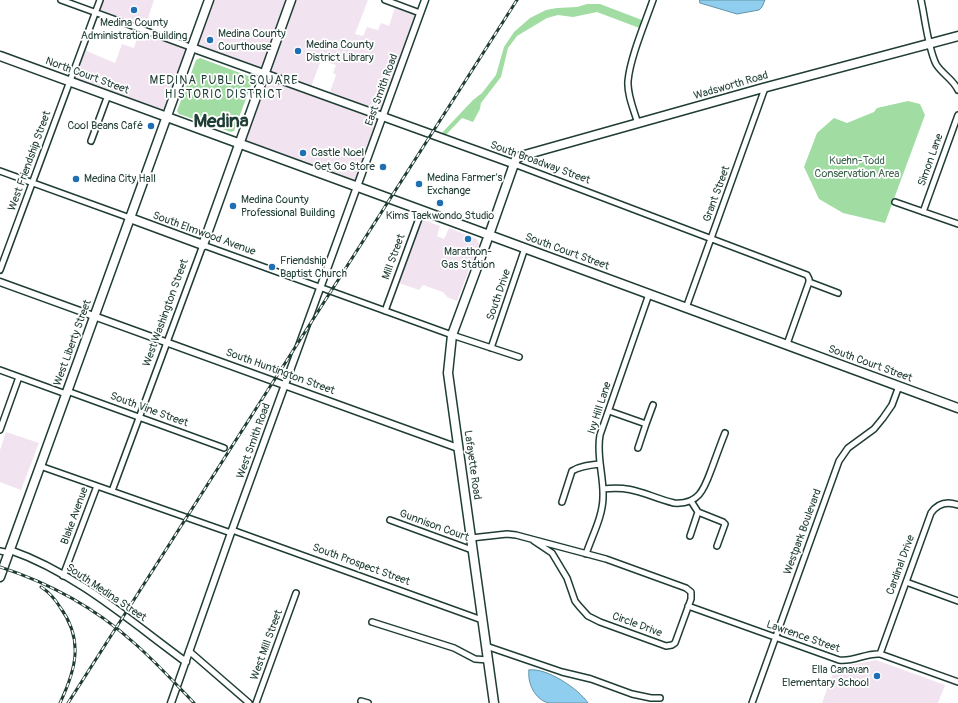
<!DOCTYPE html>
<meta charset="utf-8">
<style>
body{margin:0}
canvas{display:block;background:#fff}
</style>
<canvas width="958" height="703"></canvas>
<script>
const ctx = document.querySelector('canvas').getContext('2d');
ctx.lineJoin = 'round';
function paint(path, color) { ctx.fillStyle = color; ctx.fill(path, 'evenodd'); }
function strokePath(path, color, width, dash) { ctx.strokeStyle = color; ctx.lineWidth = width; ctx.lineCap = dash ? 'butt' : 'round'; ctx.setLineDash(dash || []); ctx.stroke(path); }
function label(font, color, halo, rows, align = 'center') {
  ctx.font = font + ' Pangolin,sans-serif'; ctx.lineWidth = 3.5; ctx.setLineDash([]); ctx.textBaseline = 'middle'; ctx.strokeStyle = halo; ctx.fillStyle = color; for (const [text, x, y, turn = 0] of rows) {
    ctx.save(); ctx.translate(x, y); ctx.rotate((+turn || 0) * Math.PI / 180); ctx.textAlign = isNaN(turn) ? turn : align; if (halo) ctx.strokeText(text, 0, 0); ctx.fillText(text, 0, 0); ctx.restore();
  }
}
const built = new Path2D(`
 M100,0H154L144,30L192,48L209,1L205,0H368L355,34L363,36L367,27L378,30L381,23L389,26L396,4L420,13L357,186L240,143L265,74L193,48L167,117L70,81L82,49L115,63L122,44L134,48L140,29L95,12ZM321,60L336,65L333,73L336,75L328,97L310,90Z
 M422,219L440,226L437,236L444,239L449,228L477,239L479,244L457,301L447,297L443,292L423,285L419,290L399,283Z
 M6,432L39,443L21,490L0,482V450Z
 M876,660L945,685L938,703H822L835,668Z`);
const green = new Path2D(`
 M649,0H652L642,29L597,12L573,17L558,15L547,18L517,36L508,48L501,77L481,103L480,109L473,122L462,118L442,139L438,137L473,100L482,93L496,75L504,47L514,32L530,18L546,10L557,8L577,7L587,4H600L642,20Z
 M200,58L251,77L253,80L234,131L231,132L179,114L177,111L196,60Z
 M908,101L920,104L925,115L885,223L843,213L819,199L804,167L817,133L834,118L847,123L874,112L877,108Z`);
const water = new Path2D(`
 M700,0H765L762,7L759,10L737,14L700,3Z
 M529,670C546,667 579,689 588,703C576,703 561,703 549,703C535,700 527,683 529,670Z`);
const minor = new Path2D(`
 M61,0L193,48
 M385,0L420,13
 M921,0C925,18 928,48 936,64C942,74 953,79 958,90
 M638,124C634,110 627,95 628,81C630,58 645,23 653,0
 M91,141L108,95
 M514,164L807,275L809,279V282L787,344
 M0,171L130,218
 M895,202L958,224
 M923,212L958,115
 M0,270L100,0
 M809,282L838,293
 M686,308L765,88
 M385,311L422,210
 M452,335L519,357
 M491,348L525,248
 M0,370L66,394
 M67,391L224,448
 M609,411L646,424L653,405
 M0,430L19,377
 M638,448L646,424
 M40,466L231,533
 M603,489C634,485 646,496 674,503C701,505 705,486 713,465C717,454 721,443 725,433
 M112,491L203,245L452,335
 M691,501L698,512L723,522L725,524L717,546
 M562,502L572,471C580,466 590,465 600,464
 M390,520L472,550
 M232,530L482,620
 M690,536L698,512
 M471,538L507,534L516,535L606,559L686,588L691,592V599L675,643L672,645L666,646L600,622L588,616L579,606L575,601L567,578L552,553L534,541
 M0,551L9,553
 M586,554C592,536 603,516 603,497C604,476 596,456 600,435L649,294
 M63,576L97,486
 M906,582L958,601
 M688,606L839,660C854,662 865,653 880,654L958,682
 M372,622L454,648L475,659L488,660
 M486,646L562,672L591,679L632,694L651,698H660
 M189,651L249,703
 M880,654L931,513C938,503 947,501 958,505
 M361,701L368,703
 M256,703L296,593
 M752,703L839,461L848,448L874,429L883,418L892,405L899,386`);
const tertiary = new Path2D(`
 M0,282L458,448
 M10,550C76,573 130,621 186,662
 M171,703L232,530L425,0`);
const secondary = new Path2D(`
 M193,48L514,164`);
const primary = new Path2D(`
 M0,56L167,117
 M494,703L448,373L452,335L489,235L958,408`);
const trunk = new Path2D(`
 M167,117L489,235L514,164L516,159L521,156L763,88L958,36
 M130,218L203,245L291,0
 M0,577L209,0`);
const rail = new Path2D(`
 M0,567C49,583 95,608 133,642C155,661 174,682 194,703
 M41,587C49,592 55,599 60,607C84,640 76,669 60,703
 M68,703L517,0`);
const markers = [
 [134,10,4,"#1f6fb2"],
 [210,40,4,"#1f6fb2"],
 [298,51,4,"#1f6fb2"],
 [151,126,4,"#1f6fb2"],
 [303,153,4,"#1f6fb2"],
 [383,167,4,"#1f6fb2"],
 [76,179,4,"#1f6fb2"],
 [419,184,4,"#1f6fb2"],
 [440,203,4,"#1f6fb2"],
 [233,206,4,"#1f6fb2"],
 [468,239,4,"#1f6fb2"],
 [272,267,4,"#1f6fb2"],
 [877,676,4,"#1f6fb2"]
];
const poiNames = [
 ["Medina County",134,23,"center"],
 ["Administration Building",134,36,"center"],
 ["Medina County",218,34],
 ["Courthouse",218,47],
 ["Medina County",306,45],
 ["District Library",306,58],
 ["Cool Beans Café",143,126,"right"],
 ["Castle Noel",311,153],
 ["Get Go Store",375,167,"right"],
 ["Medina Farmer's",427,178],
 ["Exchange",427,191],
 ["Medina City Hall",84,179],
 ["Medina County",241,200],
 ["Professional Building",241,213],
 ["Kims Taekwondo Studio",440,216,"center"],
 ["Marathon-",468,252,"center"],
 ["Gas Station",468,265,"center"],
 ["Friendship",280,261],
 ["Baptist Church",280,274],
 ["Ella Canavan",869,670,"right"],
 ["Elementary School",869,683,"right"]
];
const streetNames = [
 ["North Court Street",87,76,20],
 ["Wadsworth Road",731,86,-16],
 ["East Smith Road",382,90,-70],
 ["Simon Lane",931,160,-70],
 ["West Friendship Street",30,161,-70],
 ["South Broadway Street",540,163,20],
 ["Grant Street",717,194,-70],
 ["South Elmwood Avenue",204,234,20],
 ["South Court Street",567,252,20],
 ["Mill Street",394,257,-70],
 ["South Drive",499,295,-71],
 ["West Washington Street",166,313,-70],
 ["West Liberty Street",73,343,-70],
 ["South Court Street",870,364,20],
 ["South Huntington Street",280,372,20],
 ["Ivy Hill Lane",600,408,-72],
 ["South Vine Street",149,410,20],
 ["West Smith Road",254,441,-70],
 ["Lafayette Road",472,465,82],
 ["Blake Avenue",75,516,-70],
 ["Gunnison Court",434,526,20],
 ["Westpark Boulevard",803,532,-70],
 ["South Prospect Street",361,565,20],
 ["Cardinal Drive",901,565,-70],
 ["South Medina Street",106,593,34],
 ["Circle Drive",637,625,20],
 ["Lawrence Street",803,637,19],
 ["West Mill Street",267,645,-70]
];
const parkNames = [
 ["Kuehn-Todd",857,161],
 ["Conservation Area",857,174]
];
const neighbourhoodNames = [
 ["MEDINA PUBLIC SQUARE",224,81],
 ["HISTORIC DISTRICT",224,95]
];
const townNames = [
 ["Medina",221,122]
];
paint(built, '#f1e4f0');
paint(green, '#a1dda3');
paint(water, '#90cef0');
strokePath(water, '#6394a5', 1);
strokePath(minor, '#1f3d34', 8);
strokePath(tertiary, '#1f3d34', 9);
strokePath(secondary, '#1f3d34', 10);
strokePath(primary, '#1f3d34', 11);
strokePath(trunk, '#1f3d34', 11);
strokePath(minor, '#fff', 5);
strokePath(tertiary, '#fff', 6);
strokePath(secondary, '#fff', 7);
strokePath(primary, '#fff', 8);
strokePath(trunk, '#fff', 8);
strokePath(rail, '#1f3d34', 3);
strokePath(rail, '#fff', 1.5, [4.5]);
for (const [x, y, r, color] of markers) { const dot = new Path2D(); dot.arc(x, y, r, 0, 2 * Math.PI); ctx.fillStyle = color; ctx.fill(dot); strokePath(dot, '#fff', 1.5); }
label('11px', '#1f3d34', '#fff', poiNames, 'left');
label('11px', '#1f3d34', '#fff', streetNames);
label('11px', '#406550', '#fff', parkNames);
ctx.letterSpacing = '1px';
label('12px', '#1f3d34', '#fff', neighbourhoodNames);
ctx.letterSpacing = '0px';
label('bold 19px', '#1f3d34', '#fff', townNames);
</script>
